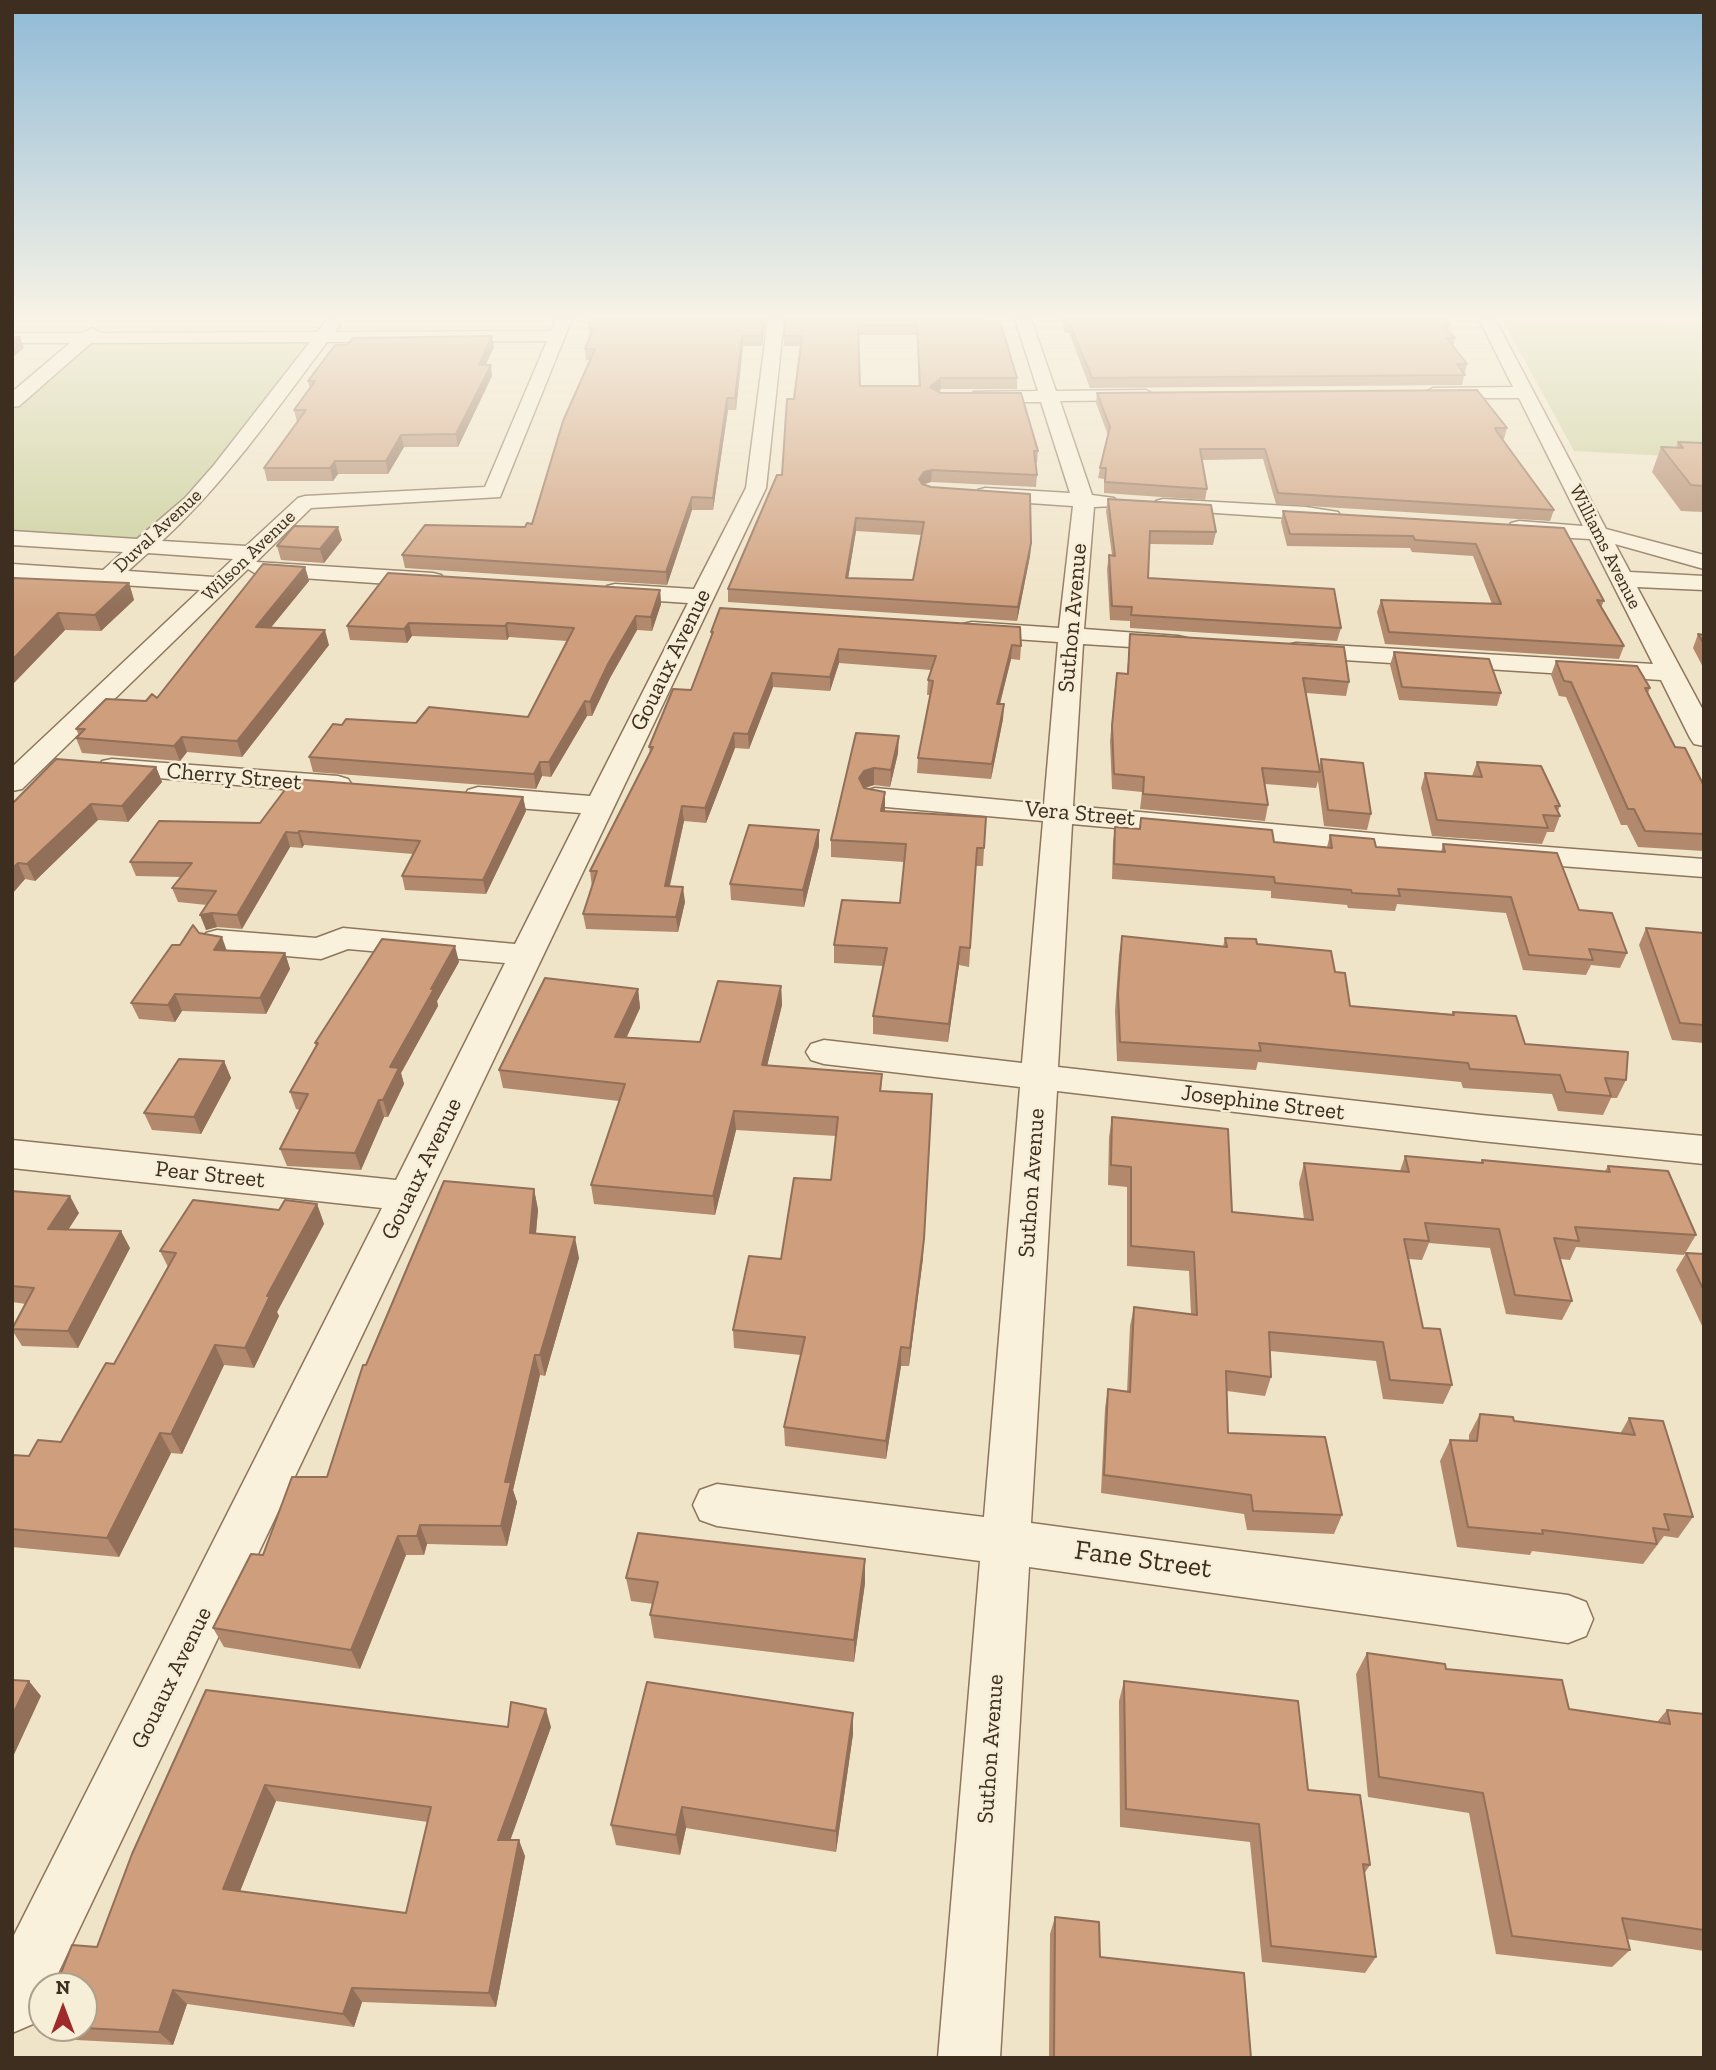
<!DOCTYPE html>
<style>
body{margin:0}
#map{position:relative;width:1716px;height:2070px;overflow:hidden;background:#f0e4c8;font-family:"Zilla Slab",serif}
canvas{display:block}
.frame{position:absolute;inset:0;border:14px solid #3d2e20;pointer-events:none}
.north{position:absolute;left:28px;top:1972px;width:70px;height:70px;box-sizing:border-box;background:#f7eed8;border:2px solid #ada18e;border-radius:50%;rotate:0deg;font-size:19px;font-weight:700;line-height:28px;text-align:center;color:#3d2e20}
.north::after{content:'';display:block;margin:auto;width:24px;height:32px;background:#9e2a2b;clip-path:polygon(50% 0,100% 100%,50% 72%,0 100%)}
</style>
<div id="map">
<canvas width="1716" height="2070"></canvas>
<div class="frame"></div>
<div class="north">N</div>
</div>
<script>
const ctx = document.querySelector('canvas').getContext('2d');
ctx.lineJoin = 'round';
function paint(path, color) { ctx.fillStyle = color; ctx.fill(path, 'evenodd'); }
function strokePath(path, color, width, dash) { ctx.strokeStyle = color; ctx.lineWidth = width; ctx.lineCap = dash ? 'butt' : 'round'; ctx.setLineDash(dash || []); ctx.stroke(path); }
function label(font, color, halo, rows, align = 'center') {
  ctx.font = font + ' "Zilla Slab",serif'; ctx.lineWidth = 5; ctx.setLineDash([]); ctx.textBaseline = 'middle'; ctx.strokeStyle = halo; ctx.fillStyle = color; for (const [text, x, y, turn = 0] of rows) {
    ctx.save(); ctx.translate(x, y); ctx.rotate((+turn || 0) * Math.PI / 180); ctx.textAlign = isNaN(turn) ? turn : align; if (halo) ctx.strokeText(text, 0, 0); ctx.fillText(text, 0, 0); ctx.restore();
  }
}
const green = new Path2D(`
 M1502,319H1615L1704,323V458L1574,451Z
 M322,337L221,469L142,547L12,538V402L85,339Z`);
const minor = new Path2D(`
 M332,319L340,324L335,332L551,331L556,319H572L500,497L311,508L256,562L433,573L441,575L445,580L441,585L433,587L258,575L248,569L22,789L12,791V767L200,590L12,578V564L103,570L123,552L12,545V531L137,539L185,498L214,465L310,342L91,343L19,406L12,407V392L70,343H12V333H82L92,328L100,333L317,332L326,321ZM547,341L485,487L305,496L298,498L246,546L162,541C226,482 275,411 327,342ZM148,553L233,559L214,577L128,571Z
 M768,319H784L766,488L52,1986H42V2006L33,2024L12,2033V1939L382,1208L12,1168V1140L396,1180L505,963L348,949L321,959L217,950L206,947L201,940L206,933L217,930L316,938L343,928L515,944L581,813L478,805L468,802L464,796L468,790L478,787L590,796L688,603L615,598L607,596L603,591L607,586L615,584L694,589L746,488Z
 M1015,319H1031L1056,391L1146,390L1155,395L1146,400L1060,401L1092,495L1114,498L1118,502L1114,506L1094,507L1084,629L1178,636L1187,638L1190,643L1187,648L1178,650L1083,644L1073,806L1404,836L1704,859V877L1404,854L1072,824L1058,1067L1481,1115L1704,1136V1164L1481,1141L1057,1091L1031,1523L1568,1595L1586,1602L1593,1619L1586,1636L1568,1643L1029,1567L1000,2058H938L980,1561L717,1526L700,1520L693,1505L700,1490L717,1484L984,1517L1020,1087L824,1064L811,1060L806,1052L811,1044L824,1040L1022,1063L1043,821L875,806L865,803L861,797L865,791L875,788L1044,804L1058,642L972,636L963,634L960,629L963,624L972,622L1059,628L1073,506L985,500L978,498L975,494L978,490L985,488L1070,493L1041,402H974L965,397L974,392L1038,391Z
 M1479,319H1495L1606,529L1704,555V569L1615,544L1630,572L1704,576V590L1637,587L1704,712V746L1694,744L1690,738L1661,680L1296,657L1287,655L1284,650L1287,645L1296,643L1653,664L1590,539L1519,535L1511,533L1508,528L1511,523L1519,521L1583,526L1519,398H1433L1424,393L1433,388L1513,387Z
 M1163,499L1306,507L1338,512L1341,517L1338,522L1330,523L1306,519L1156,509L1152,505L1156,501Z
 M112,759L338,776L348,779L352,785L348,791L338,794L102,773L98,767L102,761Z`);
const wall = new Path2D(`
 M588,319H766L762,346H743L736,410H728L713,510H692L667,585L405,568L402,555L525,527L532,524L590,360H586L585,349L590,336Z
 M786,319L984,321L1017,378V389H941L938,392L1038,451L1037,463H1035L1037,475L1036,487L931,482L923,485L1031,543L1030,556L1017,621L728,602V589L782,475L801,346H784V336ZM859,335H917L919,386H860ZM856,531L922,535L913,580L848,578Z
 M1060,319H1445L1450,324L1448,331L1455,338L1453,347L1467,364L1462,385L1090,388L1069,333H1065Z
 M492,336L494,347L486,365L492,376L458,447H404L388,474H338L333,481H267L264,468L297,422L294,410L310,388L308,381L347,345Z
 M1097,393L1507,428L1504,439H1501L1554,510L1550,521L1276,504L1263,459L1202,460L1207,489L1205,500L1104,493V479L1098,478L1100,468L1108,435L1096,403Z
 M1678,442L1704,443V512L1681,511L1652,472L1661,447L1676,448Z
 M1108,499L1216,532L1213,545L1150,544L1148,578L1341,628L1337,641L1130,628V621L1110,620L1107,569L1109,555H1112L1106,511Z
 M1283,511L1564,528L1604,601L1601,607L1624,646L1619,659L1385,644L1377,612L1381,600L1492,604L1473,556L1412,552L1410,548L1287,546L1281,522Z
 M342,540L324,563L281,560L277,546Z
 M305,567L309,581L271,627L329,645L242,757L187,752L180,761L82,753L76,738L79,735L76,729L146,701L157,698Z
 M12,579L129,583L134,600L101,631L65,630L12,685Z
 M660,590L661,604L652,631L637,630L610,678L592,716H587L551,777L542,776L536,789L313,772L309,757L342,725L416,723L528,717L567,641L509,637L507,640L412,636L407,643L350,640L347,626Z
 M711,632L1021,646L1020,660L1011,659L1000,704H1004L1003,719L991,779L917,773L918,758L930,695H927L928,680L931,670L839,663L830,691L773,687L749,749L735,748L706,823L684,821L670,886L685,902L678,932L586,929L583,914L592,887L590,871L650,753L649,747L691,690L711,637Z
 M1130,634L1349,682L1346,696L1306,693L1319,767L1321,759L1371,814L1367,830L1324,826L1318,781L1316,788L1265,784L1268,805L1265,821L1140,809L1142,792L1112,789L1110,741L1115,688L1117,673L1127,674Z
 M1698,634L1704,635V669L1693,648Z
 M1394,652L1501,693L1497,706L1399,700L1390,665Z
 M1556,661L1650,688L1648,693L1675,747L1704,786V851L1638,847L1627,825H1621L1566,697L1559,696L1551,675Z
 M856,733L898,753L890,787L874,785L865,788L885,811L986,817L983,866H976L969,967L959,965L948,1042L873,1034V1016L883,966L834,963V945L900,903L904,862L831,857V840Z
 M1477,762L1560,806L1558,811L1560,816L1554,832H1547L1542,844L1432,836L1421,788L1425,773L1472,776Z
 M156,767L162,782L128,822L98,820L35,881L25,879L12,894V804Z
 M523,797L526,811L486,894L405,890L402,876L413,854L304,845L302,848L290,847L242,929L217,927L206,930L207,905L178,902L172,888L181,877L136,876L130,862L260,823Z
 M1141,818L1274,842L1327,847L1330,835L1376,847L1441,852L1443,844L1579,910L1627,953L1620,968L1591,965L1586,975L1523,970L1506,913L1397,904L1395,911L1348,908L1347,905L1271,898V891L1112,879L1113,842L1115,827L1139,829Z
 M819,830V846L804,907L731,900L730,884Z
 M1646,928L1704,933V1043L1672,1040L1639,945Z
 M199,933L227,950L285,953L290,969L266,1014L182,1011L175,1022L139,1019L131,1003Z
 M1122,936L1223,947L1225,938L1257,944L1335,972L1350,1006L1452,1014L1453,1012L1525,1044L1626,1080L1617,1098H1611L1603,1115L1558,1111L1552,1094L1463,1088L1461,1082L1258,1062L1256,1070L1117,1061L1115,1011L1119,955Z
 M459,962L437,1001L438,1006L401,1073L404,1084L388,1117H384L361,1170L287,1166L280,1149L300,1110L296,1109L290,1092L316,1046L315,1043Z
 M781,986L782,1005L767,1065L882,1074L881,1092L923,1258L909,1366H901L886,1459L785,1446L784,1427L801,1355L734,1348L733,1330L781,1259L831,1180L836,1136L736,1130L715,1215L594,1204L591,1185L619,1101L503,1088L499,1070L638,989L640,1008L627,1037L700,1042Z
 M224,1061L231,1078L201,1134L152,1130L144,1113Z
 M1112,1117L1232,1212L1304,1219L1299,1183L1304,1163L1400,1171L1405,1156L1481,1163L1482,1160L1605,1171L1608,1166L1696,1235L1684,1255L1576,1247L1570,1260L1560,1259L1572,1301L1562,1320L1506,1314L1490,1248L1429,1243L1422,1260L1409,1259L1423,1328L1452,1385L1443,1404L1383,1399L1376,1361L1270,1351L1271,1377L1265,1396L1227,1391L1228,1433L1342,1515L1334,1534L1247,1530L1244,1514L1101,1493L1105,1408L1108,1389L1127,1392L1130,1326L1134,1307L1191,1314L1189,1271L1127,1266V1187L1108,1185L1109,1137Z
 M534,1189L538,1210L536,1234L579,1258L545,1376L540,1375L513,1490L517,1502L507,1546L427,1544L424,1555H406L360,1669L224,1647L213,1628L263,1555L327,1477L366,1365Z
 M12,1191L79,1213L68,1229L130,1248L78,1348L22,1346L12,1330V1327L26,1304L12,1302Z
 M317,1204L324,1224L277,1312L279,1316L254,1368L224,1365L182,1454L171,1453L119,1557L12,1547V1455L29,1456L61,1442L114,1364L168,1267L160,1251L279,1210Z
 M1686,1253L1704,1254V1330L1676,1270Z
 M1480,1414L1514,1421L1620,1434L1629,1418L1693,1517L1678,1538L1664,1536L1643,1564L1532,1551L1530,1555L1457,1547L1440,1461L1450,1440L1469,1441V1435Z
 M865,1559V1583L854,1662L654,1638L650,1615L653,1604L631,1601L626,1578Z
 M1367,1653L1446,1669L1569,1709L1657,1722L1667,1710L1704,1714V1951L1627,1939L1630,1950L1612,1967L1496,1954L1469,1813L1368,1797L1356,1674Z
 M1124,1681L1308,1790L1370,1865L1364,1874L1376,1957L1365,1973L1262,1962L1250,1842L1120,1827L1119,1701Z
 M206,1690L508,1727H551L510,1840L525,1856L496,2007L362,2002L354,2027L187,2004L173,2045L57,2039L44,2028H84L97,1947ZM276,1801L428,1822L406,1913L240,1891Z
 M853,1713V1734L836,1852L686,1828L680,1855L616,1845L611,1825Z
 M1055,1917L1100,1957L1251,2058H1049L1050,1934Z`);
const shadedWall = new Path2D(`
 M764,319H766L762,346L761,336Z
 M492,336L494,347L480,376L479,365Z
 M742,336L743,346L736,410L735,398Z
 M20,337L24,348L12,358V343Z
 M491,365L492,376L458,447L456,434Z
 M941,378V389L930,398V387Z
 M727,398L728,410L713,510V498Z
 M401,435L404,447L388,474L386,461Z
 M335,461L338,474L333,481L330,468Z
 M932,470L931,482L923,484L918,491L919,479L924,472Z
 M692,497V510L667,585L666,572Z
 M856,518V531L846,591V578Z
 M338,527L342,540L324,563L320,549Z
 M1031,543L1030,556L1017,621L1018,607Z
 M305,567L309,581L260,641L256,627Z
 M129,583L134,600L101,631L95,615Z
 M660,590L661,604L652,631L651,617Z
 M58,613L65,630L12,685V660Z
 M636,616L637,630L610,678L592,716L590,702L608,664Z
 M409,623L412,636L407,643L404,629Z
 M507,623L509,637L507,640L505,626Z
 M325,630L329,645L242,757L237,741Z
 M1012,645L1011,659L996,719L997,704Z
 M839,649V663L830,691V677Z
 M772,673L773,687L749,749L748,734Z
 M585,701L587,716L551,777L549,762Z
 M1004,704L1003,719L991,779L992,764Z
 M734,733L735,748L706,823L705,808Z
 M899,736L898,753L890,787L891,770Z
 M182,737L187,752L180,761L174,746Z
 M540,762L542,776L536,789L534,774Z
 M156,767L162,782L128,822L122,806Z
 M874,768V785L864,788L859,778L864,771Z
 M885,792V810L881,829V811Z
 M523,797L526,811L486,894L483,880Z
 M91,804L98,820L35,881L27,864Z
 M682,806L684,821L666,902L665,886Z
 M819,830V846L804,907L803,890Z
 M299,831L304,845L302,848L298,833Z
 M286,832L290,847L242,929L237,915Z
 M18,863L25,879L12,894V869Z
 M683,887L685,902L678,932L676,917Z
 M212,913L217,927L206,930L200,915Z
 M222,937L228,954L214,950Z
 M455,946L459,962L437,1001L438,1006L401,1073L404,1084L388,1117L383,1100L390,1067Z
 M960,947L959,965L948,1042L949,1024Z
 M285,953L290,969L266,1014L260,998Z
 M781,986L782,1005L763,1083L762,1065Z
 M638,989L640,1008L618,1055L615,1037Z
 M175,994L182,1011L175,1022L168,1005Z
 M224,1061L231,1078L201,1134L194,1117Z
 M932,1094L923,1258L909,1366L910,1348Z
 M379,1100L384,1117L361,1170L355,1153Z
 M734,1111L736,1130L715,1215L713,1196Z
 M534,1189L538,1210L534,1253L530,1233Z
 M70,1196L79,1213L58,1246L48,1229Z
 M317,1204L324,1224L277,1312L279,1316L254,1368L245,1348L267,1296Z
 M121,1231L130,1248L78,1348L68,1331Z
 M575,1237L579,1258L545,1376L540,1355Z
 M215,1345L224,1365L182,1454L171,1434Z
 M901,1347V1366L886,1459V1441Z
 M535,1355L540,1375L513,1490L517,1502L507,1546L501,1526L505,1482Z
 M160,1433L171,1453L119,1557L107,1538Z
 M420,1525L427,1544L424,1555L417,1536Z
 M398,1536L406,1555L360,1669L351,1650Z
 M865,1559V1583L854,1662V1640Z
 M29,1681L41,1696L12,1759V1716Z
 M546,1709L551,1727L505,1855L498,1840Z
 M853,1713V1734L836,1852V1831Z
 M265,1785L276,1801L235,1904L223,1889Z
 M682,1807L686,1828L680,1855L676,1835Z
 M519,1840L525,1856L496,2007L489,1993Z
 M352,1988L362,2002L354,2027L343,2014Z
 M173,1990L187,2004L173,2045L159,2032Z`);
const building = new Path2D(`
 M592,319H764L761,336H742L735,398H727L713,498L692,497L666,572L402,555L425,525L525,527L527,523L532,524L563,421L595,349H585L593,328H589Z
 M786,319H984V321H1000L1017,378H941L930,387L941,393H1021L1038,451H1034L1037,475L932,470L924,472L919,479L922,484L931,487L1030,494L1031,543L1018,607L728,589L777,475H782L787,399H794L802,336H784ZM858,325H917L920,386H860ZM856,518L924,522L913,580L846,578Z
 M1064,319H1445L1450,324H1442L1455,338H1447L1467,364H1457L1465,375L1092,378L1070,324H1066Z
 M492,336L479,365H491L456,434L401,435L386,461H335L330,468H264L306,410H294L315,381H308L335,345H347L353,338Z
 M12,337H20L12,343Z
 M1477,390L1507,428H1495L1497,432L1554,510L1278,493L1265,449H1200L1207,489L1105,482L1106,468H1100L1110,427L1097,393Z
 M1678,442L1704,443V486L1691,485L1661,447L1683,448Z
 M1108,499L1211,505L1216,532L1150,531L1148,578L1334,589L1341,628L1131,615L1132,607L1112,606L1109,555L1115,556Z
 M1283,511L1564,528L1604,601L1597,600L1624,646L1389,632L1381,600L1501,604L1476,544L1415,540L1413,536L1290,534Z
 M294,526L338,527L320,549L277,546Z
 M263,564L305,567L256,627L325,630L237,741L182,737L174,746L76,738L85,729H76L106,699L146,701L152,694L157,698Z
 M388,573L660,590L651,617L636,616L608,664L590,702L585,701L549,762H540L534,774L309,757L333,724L342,725L346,719L416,723L429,707L528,717L574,628L507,623L505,626L409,623L404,629L347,626Z
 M14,578L129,583L95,615L58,613L12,660V579Z
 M720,608L1020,627L1021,646L1012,645L997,704H1004L992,764L918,758L933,681L928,680L936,656L839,649L830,677L772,673L748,734L734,733L705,808L682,806L665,886L683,887L676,917L583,914L597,871H590L653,747H649L673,689L691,690L713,632H711Z
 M1130,634L1344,647L1349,682L1303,678L1320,772L1262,768L1268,805L1143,794L1144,777L1114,774L1112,726L1117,673L1128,674Z
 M1698,634L1704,635V644Z
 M1394,652L1489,659L1501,693L1402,687Z
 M1556,661L1637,666L1650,688H1645L1675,747L1685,748L1704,786V834L1645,831L1634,809H1628L1571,682L1564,681Z
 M856,733L899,736L891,770L874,768L864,771L859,778L864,788L885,792L881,811L986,817L984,848H977L970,948L960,947L949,1024L873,1016L887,948L834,945L842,900L900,903L906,844L831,840Z
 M56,759L156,767L122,806L91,804L27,864L18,863L12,869V804Z
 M1321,759L1363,763L1371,814L1328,810Z
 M1477,762L1541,766L1560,806H1555L1560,816L1543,815L1548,828L1437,820L1425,773L1482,777Z
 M293,779L523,797L483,880L402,876L420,841L299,831L298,833L286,832L237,915L212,913L200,915L216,891L172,888L192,863L130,862L159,821L260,823Z
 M1141,818L1272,830L1274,842L1332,848L1330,835L1374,839L1376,847L1445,852L1443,844L1557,853L1579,910L1612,913L1627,953L1589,949L1593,960L1529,955L1511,897L1398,889L1400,896L1352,893L1351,890L1275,883L1274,877L1114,864L1115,827L1140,829Z
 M749,825L819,830L803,890L730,884Z
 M193,925L199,933L222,937L214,950L285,953L260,998L175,994L168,1005L131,1003L172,945H180Z
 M1646,928L1704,933V1025L1680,1023Z
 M1122,936L1227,947L1225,938L1256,939L1257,944L1331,951L1335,972L1345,973L1350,1006L1454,1015L1453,1012L1516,1016L1525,1044L1628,1052L1626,1080L1605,1078L1611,1096L1566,1092L1560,1075L1470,1069L1468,1063L1259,1043L1261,1051L1120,1042L1118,993Z
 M382,939L455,946L431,989H434L390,1067L399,1068L383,1100H379L355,1153L280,1149L308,1094L290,1092L318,1043H315Z
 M545,978L638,989L615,1037L700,1042L718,981L781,986L762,1065L882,1074L880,1091L932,1094L924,1239L910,1348L901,1347L886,1441L784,1427L805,1337L733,1330L749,1256L781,1259L794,1178L831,1180L838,1117L734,1111L713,1196L591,1185L625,1084L499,1070Z
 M179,1059L224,1061L194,1117L144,1113Z
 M1112,1117L1228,1129L1232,1212L1313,1220L1304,1163L1409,1172L1405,1156L1483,1163L1482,1160L1610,1172L1608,1166L1668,1171L1696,1235L1575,1227L1579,1241L1554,1238L1572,1301L1515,1295L1499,1229L1425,1223L1429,1241L1404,1239L1423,1328L1440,1329L1452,1385L1390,1380L1383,1342L1269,1332L1271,1377L1226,1371L1228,1433L1325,1437L1342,1515L1253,1511L1251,1495L1104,1475L1108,1389L1130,1392L1134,1307L1197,1315L1194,1252L1131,1246V1167L1111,1165Z
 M444,1181L534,1189L530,1233L575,1237L540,1355H535L505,1482H511L501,1526L420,1525L417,1536H398L351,1650L213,1628L251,1554L263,1555L292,1477H327L363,1365H366Z
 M12,1191L70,1196L48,1229L121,1231L68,1331L12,1329L34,1288L12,1286Z
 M193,1200L279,1210L285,1200L317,1204L267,1296H270L245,1348L215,1345L171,1434L160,1433L107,1538L12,1529V1455L29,1456L38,1440L61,1442L106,1363L114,1364L176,1253L160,1251Z
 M1686,1253L1704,1254V1291Z
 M1480,1414L1513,1417L1514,1421L1635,1435L1629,1418L1663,1421L1693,1517L1664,1514L1669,1530L1653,1528L1657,1544L1542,1530L1543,1534L1468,1527L1450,1440L1477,1441Z
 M638,1533L865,1559L854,1640L650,1615L658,1582L626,1578Z
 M1367,1653L1445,1664L1446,1669L1562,1680L1569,1709L1670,1724L1667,1710L1704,1714V1930L1622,1918L1630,1950L1512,1936L1483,1793L1379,1777Z
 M12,1680L29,1681L12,1716Z
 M1124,1681L1298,1701L1308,1790L1360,1795L1370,1865L1363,1864L1376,1957L1271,1946L1259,1824L1126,1809Z
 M647,1682L853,1713L836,1831L682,1807L676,1835L611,1825Z
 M206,1690L508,1727L511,1702L546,1709L498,1840H519L489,1993L352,1988L343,2014L173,1990L159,2032L84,2028V1986H56L72,1945L97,1947L132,1854ZM265,1785L431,1807L406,1913L223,1889Z
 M1055,1917L1099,1922L1100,1957L1244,1973L1251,2058H1054Z`);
const farStreetnames = [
 ["Duval Avenue",158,531,-43],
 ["Williams Avenue",1605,547,63],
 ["Wilson Avenue",249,556,-44]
];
const streetNames = [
 ["Suthon Avenue",1073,618,-85],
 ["Gouaux Avenue",671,660,-64],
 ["Cherry Street",234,777,5],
 ["Vera Street",1080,814,5],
 ["Josephine Street",1263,1103,7],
 ["Gouaux Avenue",422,1169,-64],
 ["Pear Street",210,1175,6],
 ["Suthon Avenue",1032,1183,-86],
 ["Gouaux Avenue",172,1678,-64],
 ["Suthon Avenue",991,1749,-86]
];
const nearStreetnames = [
 ["Fane Street",1143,1560,8]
];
paint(green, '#c9cf9b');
strokePath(minor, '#8d765c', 3);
paint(minor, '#faf1dc');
paint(wall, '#b2896c');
paint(shadedWall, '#916f58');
paint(building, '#cf9f7d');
strokePath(building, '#916f58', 2);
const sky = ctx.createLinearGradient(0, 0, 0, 609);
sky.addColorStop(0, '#8fbad6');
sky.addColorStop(0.52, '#f8f3e6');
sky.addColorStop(1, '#f8f3e600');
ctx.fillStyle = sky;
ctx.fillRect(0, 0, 1716, 609);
label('19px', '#3d2e20', '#f7eed8', farStreetnames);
label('23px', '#3d2e20', '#f7eed8', streetNames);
label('28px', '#3d2e20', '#f7eed8', nearStreetnames);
</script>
